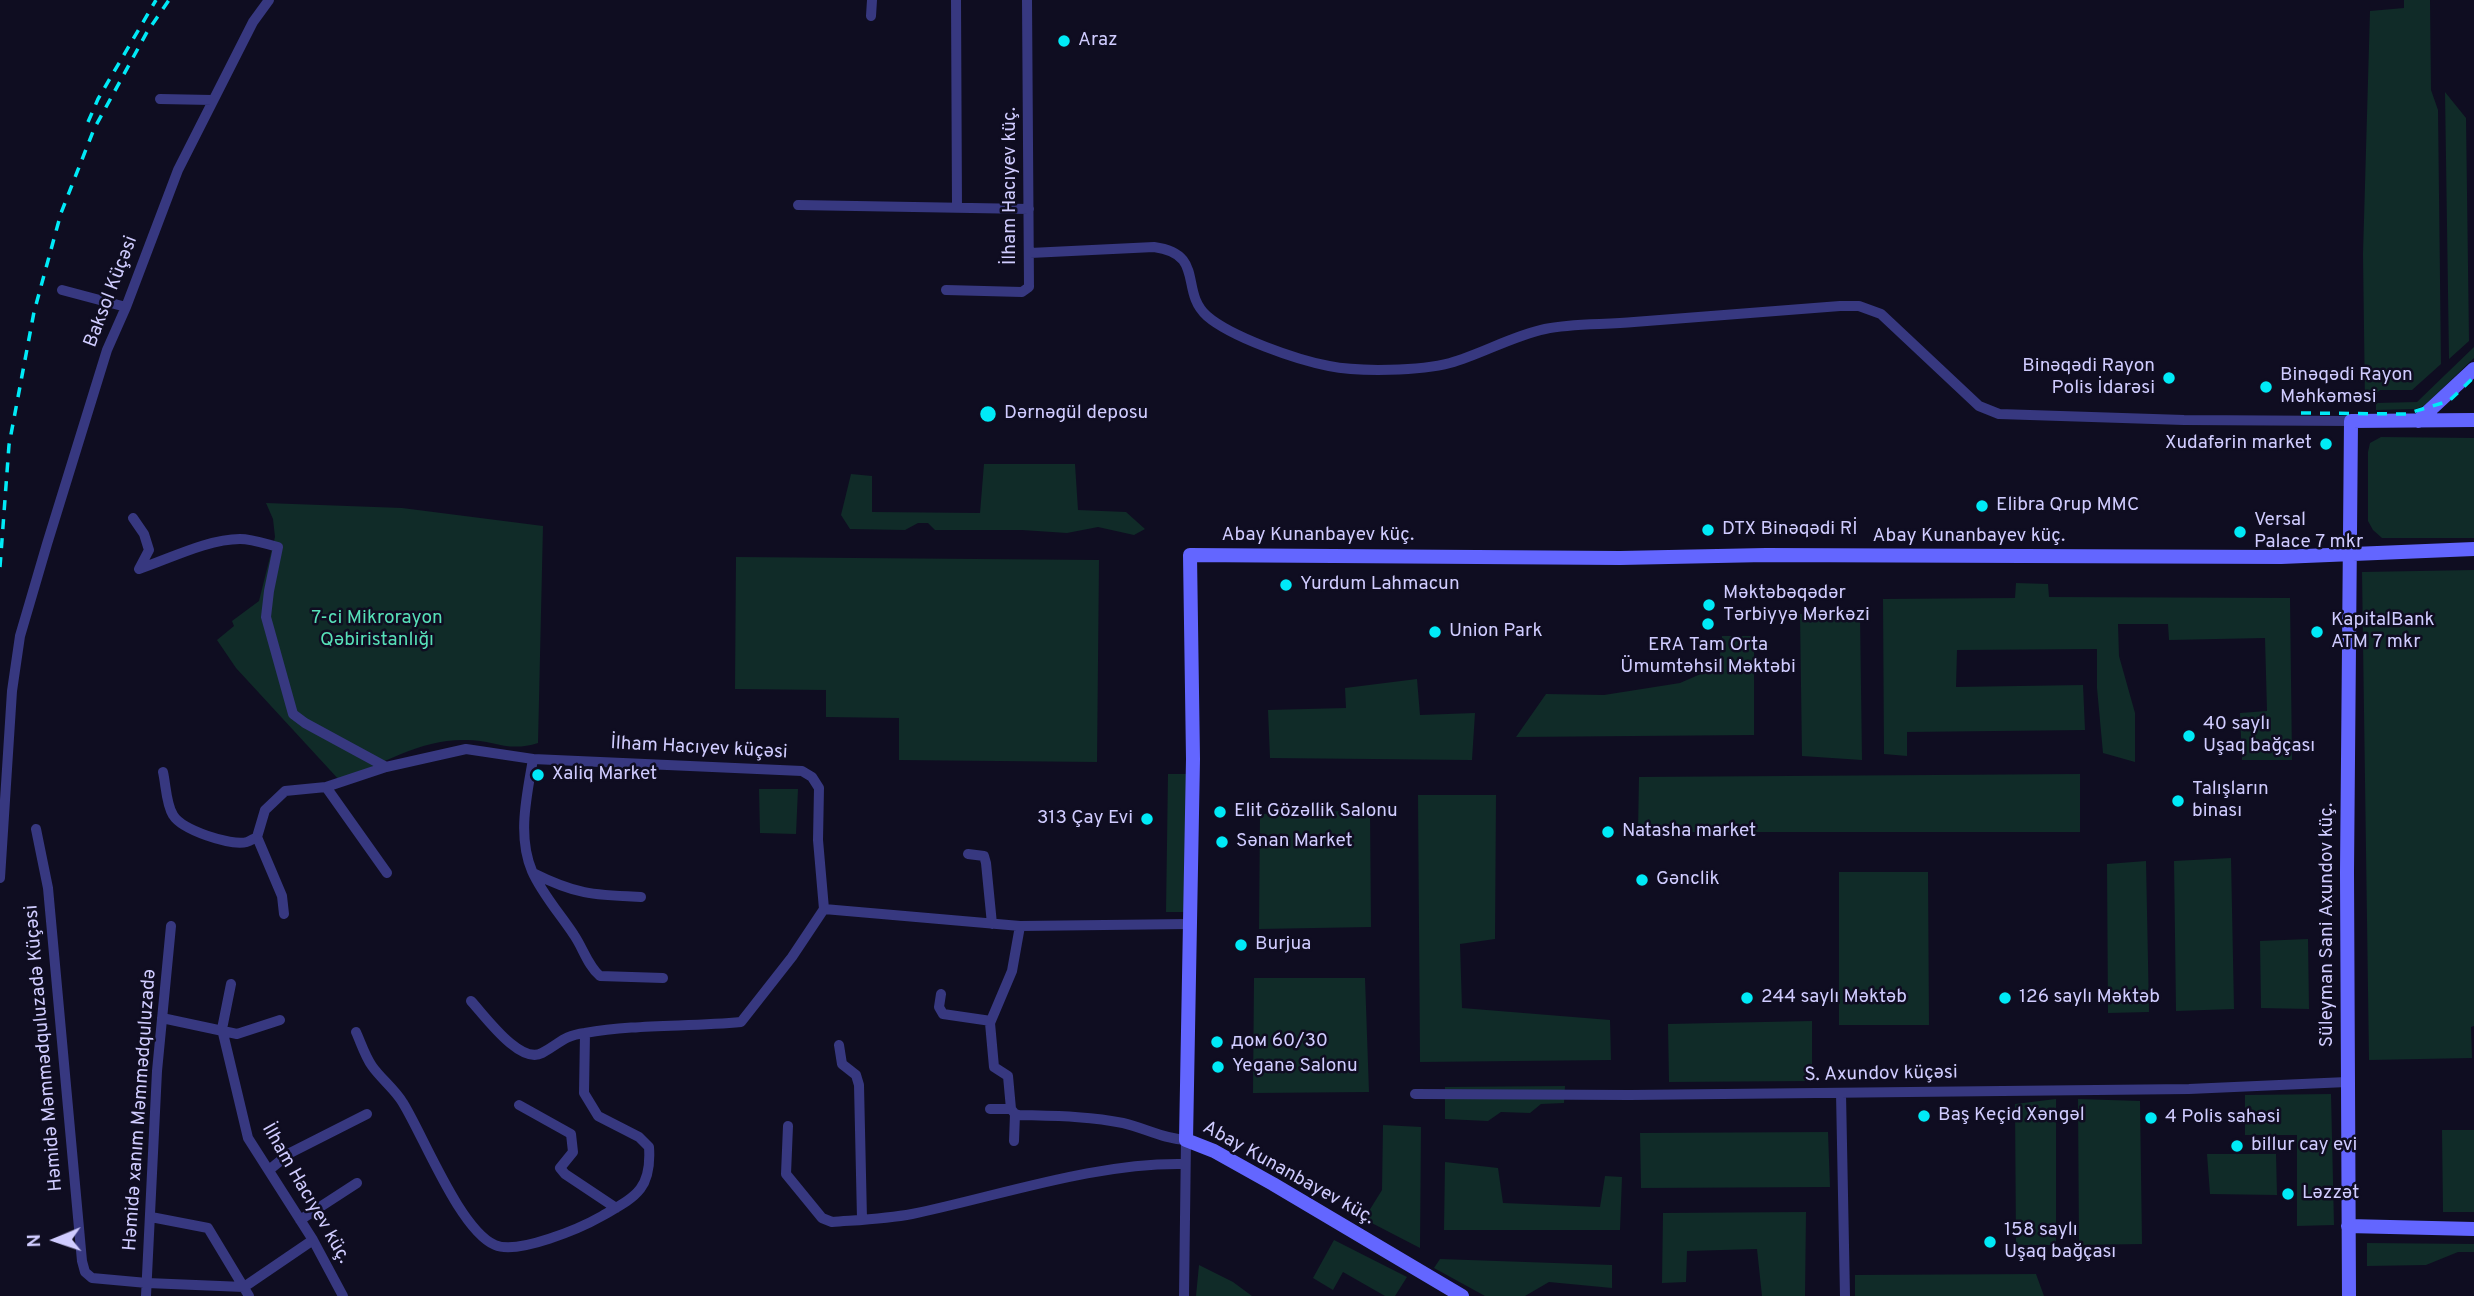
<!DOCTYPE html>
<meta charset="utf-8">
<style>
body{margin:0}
#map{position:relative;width:2474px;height:1296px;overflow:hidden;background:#0f0d21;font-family:Overpass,sans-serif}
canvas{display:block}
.north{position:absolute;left:21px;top:1205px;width:70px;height:70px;-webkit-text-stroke:5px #0f0d21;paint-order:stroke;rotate:268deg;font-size:19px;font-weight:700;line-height:28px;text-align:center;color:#d0ccff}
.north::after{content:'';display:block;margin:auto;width:24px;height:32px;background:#d0ccff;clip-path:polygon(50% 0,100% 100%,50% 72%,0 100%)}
</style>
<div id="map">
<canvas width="2474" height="1296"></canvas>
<div class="north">N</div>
</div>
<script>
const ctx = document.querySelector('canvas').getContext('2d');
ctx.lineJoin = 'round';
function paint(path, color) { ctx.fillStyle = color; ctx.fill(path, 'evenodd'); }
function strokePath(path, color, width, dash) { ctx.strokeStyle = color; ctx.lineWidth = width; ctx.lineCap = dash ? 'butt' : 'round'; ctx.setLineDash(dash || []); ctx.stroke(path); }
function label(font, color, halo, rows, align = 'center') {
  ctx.font = font + ' Overpass,sans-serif'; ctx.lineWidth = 5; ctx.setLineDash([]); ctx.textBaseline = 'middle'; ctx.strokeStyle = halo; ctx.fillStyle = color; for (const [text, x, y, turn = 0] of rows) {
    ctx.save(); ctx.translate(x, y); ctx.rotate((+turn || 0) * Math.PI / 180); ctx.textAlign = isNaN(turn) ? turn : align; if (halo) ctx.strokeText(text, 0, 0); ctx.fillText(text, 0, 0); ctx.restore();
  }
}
const green = new Path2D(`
 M2404,0H2430L2431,90L2438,110L2441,364L2412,390H2380L2365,403L2363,254L2370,11L2404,8Z
 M2445,92L2466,118L2469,341L2449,359Z
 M2474,347V358L2424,406L2415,409L2376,410V403L2417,402Z
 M2381,437L2474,438V538H2382L2373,530L2368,521V452L2370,443Z
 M984,464H1075L1078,510L1126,512L1145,529L1134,535L1098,527L1067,533L1022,530H935L928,523H918L905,530L850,529L841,515L851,474L872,476V512L980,513Z
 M266,503L402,508L543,526L538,743C507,753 493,739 463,740C420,740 380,764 341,782L236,668L217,640L234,626L232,621L259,601L275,537L273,519Z
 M736,557L1099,560L1097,762L899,760V718L826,717V690L735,689Z
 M2474,570V1026L2471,1027L2472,1058L2369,1060L2362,572Z
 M2016,583L2048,584L2049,597L2290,598L2292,760H2242L2240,713L2267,711L2265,638L2169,640L2168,624H2118L2119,656L2135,713V762L2103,753L2097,688V649L1957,650L1956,687L2083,685L2085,730L1907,732V756L1884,754L1883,599L2015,598Z
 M1800,614H1860L1862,760L1802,756Z
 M1722,636H1754V735L1516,737L1546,694L1604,695L1680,683L1719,666Z
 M1417,679L1420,715L1475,713L1472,760L1270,758L1268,710L1346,708L1345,688Z
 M1168,774H1190L1188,912H1166Z
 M2080,774V832H1638L1639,777Z
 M759,789H798L796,834L760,833Z
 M1418,795H1496L1495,939L1460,944L1462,1008L1610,1020L1611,1060L1420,1062Z
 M1370,810L1371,927L1259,929L1260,814Z
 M2231,858L2234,1009L2176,1011L2174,861Z
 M2146,861L2149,1012L2108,1013L2107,864Z
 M1839,872H1928L1929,1025H1839Z
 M2308,939L2309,1009L2261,1008L2260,941Z
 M1254,978H1365L1369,1092L1253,1093Z
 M1812,1021V1081L1669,1082L1668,1024Z
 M1565,1086L1564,1103L1541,1104L1530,1113L1501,1112L1488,1121L1445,1119V1087Z
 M2331,1094L2334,1225L2297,1226V1135H2245V1095Z
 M2056,1099V1245H2016L2015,1104Z
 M2078,1099L2140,1101L2142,1244L2079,1245Z
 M1383,1125L1421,1127L1420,1248L1364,1219L1382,1190Z
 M2442,1130H2474V1212H2443Z
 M1828,1132L1830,1187L1641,1188L1640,1133Z
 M2207,1154H2276L2277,1195L2210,1194Z
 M1445,1162L1498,1168L1503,1203L1600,1207L1605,1176L1622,1177L1620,1230H1444Z
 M1806,1212L1805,1296H1762L1757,1249L1687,1251L1686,1282L1662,1283L1663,1213Z
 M1334,1240L1407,1277L1395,1296H1385L1343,1272L1333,1290L1313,1278Z
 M2367,1243L2474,1244V1252H2458L2426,1265L2367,1266Z
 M1440,1259L1612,1265V1288L1549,1282L1525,1296H1485L1434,1268Z
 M1199,1265L1233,1282L1252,1296H1196Z
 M2036,1274L2044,1296H1855V1275Z`);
const street = new Path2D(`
 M956,0L957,207
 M871,16L872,0
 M160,99L212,100
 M798,205L1029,209
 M1030,253L1154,247C1206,254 1179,291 1207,316C1231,337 1297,360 1329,366C1358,372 1421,371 1450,363C1482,354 1512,336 1545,329C1572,323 1606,325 1634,322C1703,317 1771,311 1840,306H1859L1881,314L1979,406L1999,414L2184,420L2351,421
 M62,290L126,307
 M946,290L1022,292L1029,287L1027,0
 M133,518L144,534L149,550L139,569C169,559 208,539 240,539C252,539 266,544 278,547L269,591L266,617L293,714L305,723L386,767
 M533,759C527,795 517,836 532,871C542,894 561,915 574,935C583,948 588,966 600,976L663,978
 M163,772C166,785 166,804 173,815C182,830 230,846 247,842C248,842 257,837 257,837
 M326,787L387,873
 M36,829L48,888L82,1261L85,1272L92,1278L147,1283L244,1287L313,1240
 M257,837L265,810L285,791L326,787L386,767L466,749L533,759L802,771L812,777L819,788L818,840L824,909
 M257,837L282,896L284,914
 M968,854L984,856L986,863L992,924
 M533,873C577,895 594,895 641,897
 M0,878L12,691L20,636L47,544L107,350L126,307L178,170L253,22L269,0
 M1020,926L1012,971L990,1023L994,1067L1008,1076L1011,1109L1015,1114L1019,1115C1054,1116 1089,1116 1123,1123C1145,1128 1163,1139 1186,1140L1184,1296
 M231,984L222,1029L248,1138L313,1240L343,1296
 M941,994L939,1007L943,1014L991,1021
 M471,1001C485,1016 520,1065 542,1053C561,1043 562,1036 585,1033
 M162,1018L237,1034L280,1020
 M356,1032C361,1043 365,1056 372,1066C381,1079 395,1089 403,1103C424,1137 460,1230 495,1245C518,1255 581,1228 602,1216C635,1197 652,1190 649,1147L639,1137L598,1116L584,1093L585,1033C636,1024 689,1027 741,1022L792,957L824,909L1020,926L1189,924
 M839,1045L842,1064L856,1075L859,1085L862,1219
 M1841,1093L1845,1296
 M1415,1094L1630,1095L2189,1089L2347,1082
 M519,1105L571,1134L573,1152L560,1168L565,1174L616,1208
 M990,1109H1011
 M788,1126L786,1174L822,1218L832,1222C858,1220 886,1219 912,1214C999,1196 1096,1162 1185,1164
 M1014,1141L1015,1114
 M269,1170L290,1153L367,1114
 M151,1217L208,1228L249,1296
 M300,1220L357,1183
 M146,1296L157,1071L171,926`);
const secondary = new Path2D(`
 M2418,421L2474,369
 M2348,1226L2474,1229
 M1462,1296L1273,1184L1214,1151L1186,1140L1193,759L1190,555L1620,558L1766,555L2281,557L2474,549
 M2349,1296L2347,872L2351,421L2474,420`);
const rail = new Path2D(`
 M88,122L98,99L156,0
 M2301,413L2406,414L2449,401L2474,377
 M0,567L9,445L34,312L61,213L94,129L147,32L169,0`);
const markers = [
 [1064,41,7,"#00eaf7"],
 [2169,378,7,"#00eaf7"],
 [2266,387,7,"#00eaf7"],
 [988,414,9,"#00eaf7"],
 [2326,444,7,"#00eaf7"],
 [1982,506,7,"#00eaf7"],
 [1708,530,7,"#00eaf7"],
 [2240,532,7,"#00eaf7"],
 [1286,585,7,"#00eaf7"],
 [1709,605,7,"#00eaf7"],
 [1708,624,7,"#00eaf7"],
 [1435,632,7,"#00eaf7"],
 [2317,632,7,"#00eaf7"],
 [2189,736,7,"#00eaf7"],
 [538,775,7,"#00eaf7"],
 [2178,801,7,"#00eaf7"],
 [1220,812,7,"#00eaf7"],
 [1147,819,7,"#00eaf7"],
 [1608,832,7,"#00eaf7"],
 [1222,842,7,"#00eaf7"],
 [1642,880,7,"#00eaf7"],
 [1241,945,7,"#00eaf7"],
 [1747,998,7,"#00eaf7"],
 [2005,998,7,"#00eaf7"],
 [1217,1042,7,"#00eaf7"],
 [1218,1067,7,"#00eaf7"],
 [1924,1116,7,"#00eaf7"],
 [2151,1118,7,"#00eaf7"],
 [2237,1146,7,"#00eaf7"],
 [2288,1194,7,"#00eaf7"],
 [1990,1242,7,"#00eaf7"]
];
const poiNames = [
 ["Araz",1078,41],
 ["Binəqədi Rayon",2155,367,"right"],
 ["Polis İdarəsi",2155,389,"right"],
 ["Binəqədi Rayon",2280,376],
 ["Məhkəməsi",2280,398],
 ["Dərnəgül deposu",1004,414],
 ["Xudafərin market",2312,444,"right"],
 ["Elibra Qrup MMC",1996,506],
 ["Versal",2254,521],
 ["Palace 7 mkr",2254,543],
 ["DTX Binəqədi Rİ",1722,530],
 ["Yurdum Lahmacun",1300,585],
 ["Məktəbəqədər",1723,594],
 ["Tərbiyyə Mərkəzi",1723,616],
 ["KapitalBank",2331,621],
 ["ATM 7 mkr",2331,643],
 ["Union Park",1449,632],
 ["ERA Tam Orta",1708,646,"center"],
 ["Ümumtəhsil Məktəbi",1708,668,"center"],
 ["40 saylı",2203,725],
 ["Uşaq bağçası",2203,747],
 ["Xaliq Market",552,775],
 ["Talışların",2192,790],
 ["binası",2192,812],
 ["Elit Gözəllik Salonu",1234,812],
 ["313 Çay Evi",1133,819,"right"],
 ["Natasha market",1622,832],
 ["Sənan Market",1236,842],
 ["Gənclik",1656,880],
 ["Burjua",1255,945],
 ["244 saylı Məktəb",1761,998],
 ["126 saylı Məktəb",2019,998],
 ["дом 60/30",1231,1042],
 ["Yeganə Salonu",1232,1067],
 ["Baş Keçid Xəngəl",1938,1116],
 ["4 Polis sahəsi",2165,1118],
 ["billur cay evi",2251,1146],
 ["Ləzzət",2302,1194],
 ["158 saylı",2004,1231],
 ["Uşaq bağçası",2004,1253]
];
const streetNames = [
 ["İlham Hacıyev küç.",1011,186,-90],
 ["Baksol Küçəsi",112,292,-69],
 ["Abay Kunanbayev küç.",1318,536],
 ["Abay Kunanbayev küç.",1969,537],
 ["İlham Hacıyev küçəsi",699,749,3],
 ["Süleyman Sani Axundov küç.",2328,925,-90],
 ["Həmidə Məmmədquluzadə Küçəsi",45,1048,-95],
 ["S. Axundov küçəsi",1881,1075,-1],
 ["Həmidə xanım Məmmədquluzadə",141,1110,-86],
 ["Abay Kunanbayev küç.",1288,1174,29],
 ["İlham Hacıyev küç.",305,1194,60]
];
const parkNames = [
 ["7-ci Mikrorayon",377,619],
 ["Qəbiristanlığı",377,641]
];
paint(green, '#102b28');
strokePath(street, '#373880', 10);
strokePath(secondary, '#6366ff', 14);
strokePath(rail, '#00eaf7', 3.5, [10, 9]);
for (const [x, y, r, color] of markers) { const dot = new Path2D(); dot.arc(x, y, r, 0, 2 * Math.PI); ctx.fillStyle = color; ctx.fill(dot); strokePath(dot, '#0f0d21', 2.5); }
label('19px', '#d0ccff', '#0f0d21', poiNames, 'left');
label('19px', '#d0ccff', '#0f0d21', streetNames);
label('19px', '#57e0b8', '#0f0d21', parkNames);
</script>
